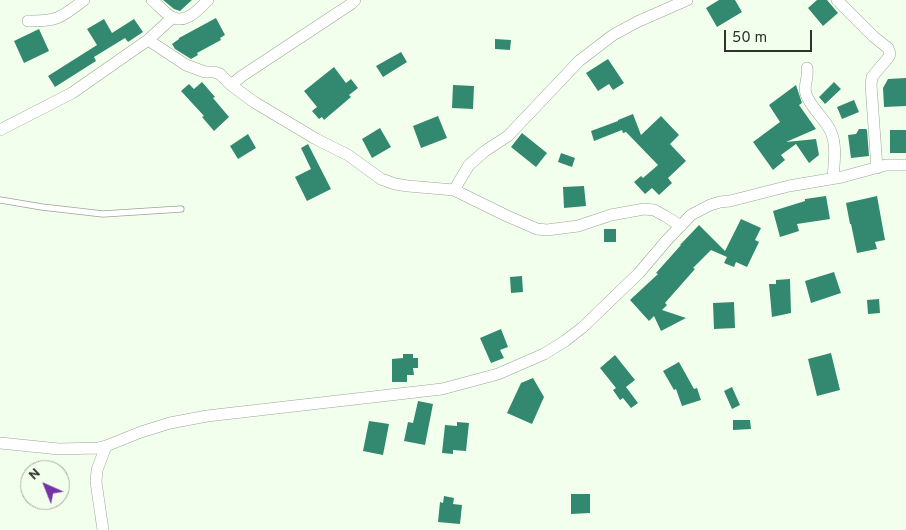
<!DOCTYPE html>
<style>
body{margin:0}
#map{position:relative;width:906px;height:530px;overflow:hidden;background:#f3ffed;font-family:Overpass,sans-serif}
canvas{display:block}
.north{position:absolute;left:20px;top:460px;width:50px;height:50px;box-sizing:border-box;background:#f3ffed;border:1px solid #a4ada0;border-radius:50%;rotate:316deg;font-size:14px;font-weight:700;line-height:20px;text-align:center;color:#2e322c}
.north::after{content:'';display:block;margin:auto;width:18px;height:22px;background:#7633a7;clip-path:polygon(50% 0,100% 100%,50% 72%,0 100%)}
.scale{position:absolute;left:724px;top:30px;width:88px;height:22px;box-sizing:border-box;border:2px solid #2e322c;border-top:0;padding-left:6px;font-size:15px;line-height:18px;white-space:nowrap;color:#2e322c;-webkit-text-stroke:4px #f3ffed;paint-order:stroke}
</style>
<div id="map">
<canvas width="906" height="530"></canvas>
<div class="north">N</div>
<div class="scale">50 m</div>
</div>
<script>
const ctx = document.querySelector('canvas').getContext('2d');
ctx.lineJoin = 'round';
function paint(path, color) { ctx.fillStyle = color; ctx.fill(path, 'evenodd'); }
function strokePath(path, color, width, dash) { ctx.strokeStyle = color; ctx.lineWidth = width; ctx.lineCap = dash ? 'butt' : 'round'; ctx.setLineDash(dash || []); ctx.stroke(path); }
const building = new Path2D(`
 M163,0H192L180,11L174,9Z
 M719,0H735L742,12L717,27L706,8Z
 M817,0H827L838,13L823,26L808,8Z
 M216,18L225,35L220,38L221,40L197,53L198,55L191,59L175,49L172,44L179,39V38Z
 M104,19L112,33L134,19L143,32L128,42L125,38L94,57L96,61L55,87L48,76L97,45L87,29Z
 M39,29L49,51L24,63L14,41Z
 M495,39L511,40L510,50L495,49Z
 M401,52L407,62L383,77L376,66Z
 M608,59L624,83L613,90L609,84L598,91L586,73Z
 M334,67L346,83L351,79L358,88L349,95L351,97L331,114L324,120L322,117L319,119L312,111L317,107L304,91Z
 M906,78V106L884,107L883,88L888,79Z
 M202,82L215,97L213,98L229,117L214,131L202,117L204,116L181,91L189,84L194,89Z
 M834,82L841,89L825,104L819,97Z
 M453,85L474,86L473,109L452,108Z
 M796,85L802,103L799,105L816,129L786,142L816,139L819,155L809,163L796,144L781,155L785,160L773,170L753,142L780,122L769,105Z
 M854,100L859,112L842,119L837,107Z
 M633,114L641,135L661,116L679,135L670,144L686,161L668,178L672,183L659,195L652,188L645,194L634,182L641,176L643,178L658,165L626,132L623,133L622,130L594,141L591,131L618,121V120Z
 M438,116L447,138L421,148L413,126Z
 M380,128L391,147L372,158L362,139Z
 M859,129H866L867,130L869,156L851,158L848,135L856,134Z
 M890,130H906V153H890Z
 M522,133L547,153L536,167L511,147Z
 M248,134L256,148L238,159L230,146Z
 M308,144L331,189L307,201L295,177L311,169L301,148Z
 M561,153L575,158L572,167L558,162Z
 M584,186L586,206L564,208L563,187Z
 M826,196L830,219L797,224L799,231L780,237L773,211L805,201V199Z
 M877,196L885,240L875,242L877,249L857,253L851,224H850L846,203Z
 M741,219L761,228L755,240L759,242L747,267L736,262L734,267L724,263L727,257L711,250L693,268L695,269L665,303L667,305L662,310L686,318L661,331L654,316L649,321L630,300L658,274L656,273L681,245H680L699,225L725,251Z
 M604,229H616V242H604Z
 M834,272L841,293L811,303L805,281Z
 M522,276L523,292L511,293L510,277Z
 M790,279L791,313L772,317L769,284H776V280Z
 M879,299L880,313L868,314L867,300Z
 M734,302L735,328L714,329L713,303Z
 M501,329L508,347L500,350L504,358L491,363L480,338Z
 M831,353L840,390L817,396L808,359Z
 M403,354H413V358H418V368H413L414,375H407V382H392V359L403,358Z
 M615,355L635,380L626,387L638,403L631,408L623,398L620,400L613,390L616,388L600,368Z
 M679,362L694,389L697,388L701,400L682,406L676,389L674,390L663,371Z
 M533,378L544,397L532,424L507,413L521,383Z
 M732,387L740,405L732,409L724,391Z
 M418,401L433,404L425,445L404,441L408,422L413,423Z
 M733,420H750L751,429L733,430Z
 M369,421L389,424L383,455L363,451Z
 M457,422L469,423L466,451L453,450V454L442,453L445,425L457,426Z
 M571,494H590V513L571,514Z
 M444,496L454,498L453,504L462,505L460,524L438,522L440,502L443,503Z`);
const service = new Path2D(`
 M0,200L42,207L103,214L181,209`);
const minor = new Path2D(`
 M152,0C158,5 164,12 170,16C185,26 199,9 208,0
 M837,0L874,37L888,48L890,54L888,58L872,77L871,85L877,168
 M28,21C57,22 62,17 84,0
 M148,40L186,65L205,72H214L220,74L231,85L254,102L316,139L348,155L381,179L395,184L408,186L454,190L507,216L537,229L547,230L578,226L611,215L644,209L654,210L665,216L681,226
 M807,68C809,78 803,85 806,94C811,109 825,118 831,132C837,146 834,164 833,178
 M231,85L242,76L351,4L355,0
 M0,130L72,93L148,40L172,18
 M454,190L469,165L485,151L508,136L579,61L613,35L637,22L687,0
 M0,443L59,449L98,448L106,446L141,432L170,423L207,416L442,389L498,374L544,354L565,341L583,327L639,273L667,240L691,215L710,205L720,202L730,201L789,186L842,177L886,165H906
 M103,530L96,482L97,470L106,446`);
paint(building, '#33896f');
strokePath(service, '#9aa595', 7);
strokePath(minor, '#9aa595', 12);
strokePath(service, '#fff', 5.5);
strokePath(minor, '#fff', 11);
</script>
